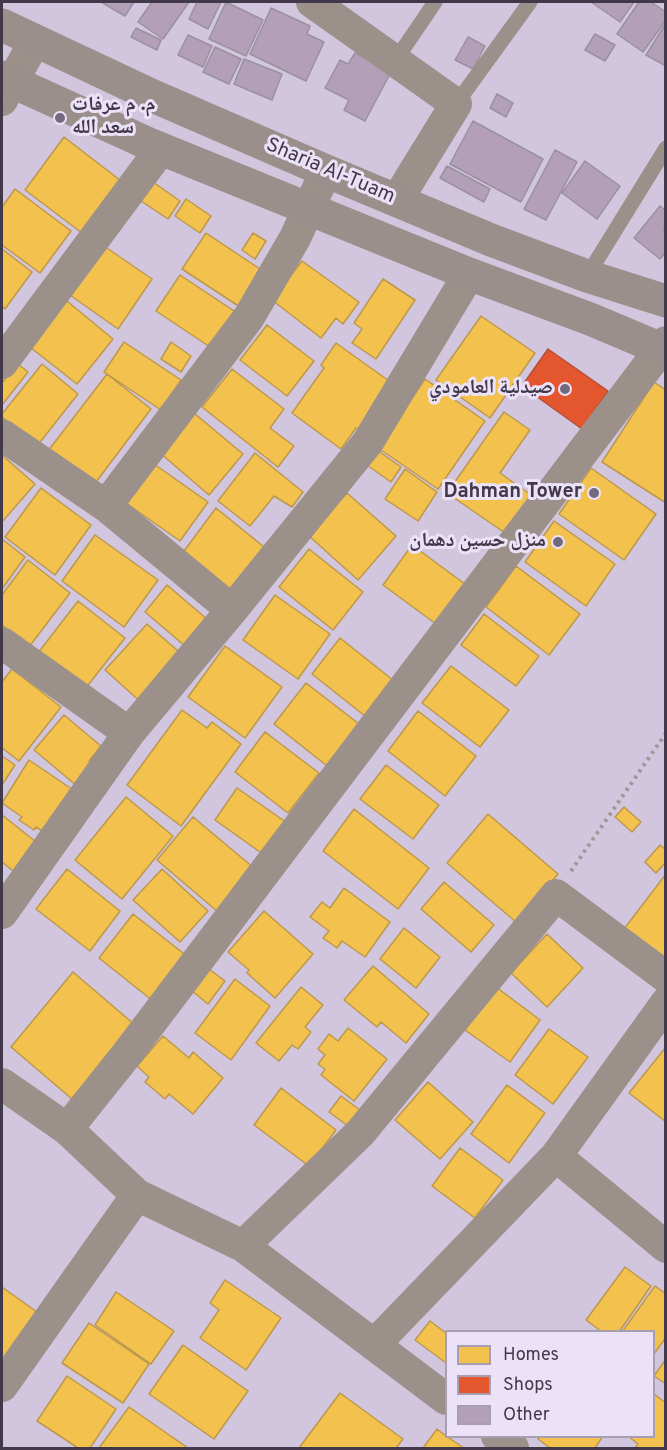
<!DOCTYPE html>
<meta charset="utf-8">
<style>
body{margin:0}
#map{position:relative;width:667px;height:1450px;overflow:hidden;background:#d1c6dd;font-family:Overpass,sans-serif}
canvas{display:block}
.frame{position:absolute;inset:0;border:3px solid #413849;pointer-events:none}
.legend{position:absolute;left:445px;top:1330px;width:210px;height:108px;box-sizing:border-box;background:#ece2f8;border:2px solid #a89eb2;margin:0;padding:8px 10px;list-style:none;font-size:18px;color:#413849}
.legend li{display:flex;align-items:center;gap:12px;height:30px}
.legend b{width:30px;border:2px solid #a89eb2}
</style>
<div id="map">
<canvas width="667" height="1450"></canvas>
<div class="frame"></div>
<ul class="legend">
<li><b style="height:16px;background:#f2c14e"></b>Homes</li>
<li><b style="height:16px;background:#e4572e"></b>Shops</li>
<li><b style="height:16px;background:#b3a0b8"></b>Other</li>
</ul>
</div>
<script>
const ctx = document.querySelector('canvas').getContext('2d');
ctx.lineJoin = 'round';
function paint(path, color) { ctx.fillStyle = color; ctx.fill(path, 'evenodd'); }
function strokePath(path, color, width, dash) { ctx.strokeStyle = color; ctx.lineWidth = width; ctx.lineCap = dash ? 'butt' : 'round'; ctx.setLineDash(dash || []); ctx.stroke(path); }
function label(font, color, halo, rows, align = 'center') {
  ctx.font = font + ' Overpass,"Noto Naskh Arabic",sans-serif'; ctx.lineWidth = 6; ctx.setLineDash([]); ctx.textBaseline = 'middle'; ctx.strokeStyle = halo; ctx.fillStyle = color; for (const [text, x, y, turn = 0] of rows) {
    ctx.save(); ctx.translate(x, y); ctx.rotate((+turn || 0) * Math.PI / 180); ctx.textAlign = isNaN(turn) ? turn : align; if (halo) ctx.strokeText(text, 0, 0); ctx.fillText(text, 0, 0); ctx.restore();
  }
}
const homes = new Path2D(`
 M64,137L125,184L86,236L25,190Z
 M153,182L180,201L168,219L141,201Z
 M15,189L71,231L40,273L2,245V207Z
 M186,199L211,216L200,233L175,216Z
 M206,233L266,273L243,309L182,269Z
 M253,233L266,241L255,259L242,250Z
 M104,246L152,279L118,329L70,295Z
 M2,249L32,272L5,309L2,306Z
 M302,261L359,302L343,324L336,318L321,338L272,300Z
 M180,275L237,313L213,349L156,311Z
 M383,279L415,300L376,359L352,343L362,329L354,323Z
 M62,297L113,339L77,384L26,344Z
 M481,316L535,353L490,418L436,380Z
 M267,325L314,361L287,396L240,360Z
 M124,342L181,380L161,410L104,372Z
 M171,342L191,356L181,372L161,359Z
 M336,343L396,386L363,433L356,428L341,449L292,413L324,368L321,365Z
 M17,363L28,372L2,405V383Z
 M42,364L78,394L37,446L2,417V414Z
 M232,369L284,409L270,428L294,446L278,467L202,407Z
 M107,374L151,409L93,486L48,451Z
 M425,379L485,421L438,489L378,448Z
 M654,382L666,390V503L602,462Z
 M504,412L530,430L500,473L534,497L508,535L447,493Z
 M194,413L243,454L209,495L160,453Z
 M374,448L401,467L391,482L364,463Z
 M255,453L303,492L292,507L274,496L250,526L218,501Z
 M2,455L35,484L2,522Z
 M154,464L208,502L180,541L126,503Z
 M591,468L656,514L624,560L559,514Z
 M405,469L437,492L418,521L385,499Z
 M41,488L91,525L55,575L5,537Z
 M347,493L396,536L358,580L309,536Z
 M216,508L264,547L228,592L181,555Z
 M554,521L615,564L586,606L525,562Z
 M95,535L158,580L124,627L62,581Z
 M2,539L25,557L2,589Z
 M412,545L465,584L436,624L383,585Z
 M309,549L363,592L333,630L279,587Z
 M28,560L70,593L29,647L2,625V595Z
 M516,566L580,614L549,655L486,607Z
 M167,585L208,620L185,646L145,612Z
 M275,595L330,634L298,679L243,640Z
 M78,601L125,638L85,689L38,653Z
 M484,614L539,656L516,686L461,645Z
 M147,624L185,657L143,704L105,670Z
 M340,638L398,684L370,720L312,674Z
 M225,646L282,687L245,738L188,697Z
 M451,666L509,710L480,747L422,703Z
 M12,669L61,707L19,761L2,748V682Z
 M306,683L363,727L331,769L274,724Z
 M182,710L207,728L212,722L241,744L181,826L127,785Z
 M418,711L476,756L445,796L388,751Z
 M64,715L101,746L89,761L95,765L77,786L34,750Z
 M265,732L319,773L288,813L235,772Z
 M2,756L15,765L2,785Z
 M29,760L76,792L47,834L36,827L34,830L19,820L22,817L2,803Z
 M386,765L439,805L413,839L360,799Z
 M237,788L290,825L267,857L215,820Z
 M126,797L173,836L122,899L75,860Z
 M624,807L641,822L632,832L615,817Z
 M354,809L429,868L398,909L323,851Z
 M488,814L558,874L517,923L447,863Z
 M2,815L40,845L17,874L2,862Z
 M193,817L254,868L218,912L157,860Z
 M660,845L666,850V862L656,873L645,862Z
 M67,869L120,911L90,951L36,909Z
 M162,869L208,911L180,942L133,900Z
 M666,874V960L624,929Z
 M444,882L494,925L471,952L421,909Z
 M344,888L390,922L365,957L342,941L337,948L323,938L329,931L310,917L322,902L330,908Z
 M264,911L313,954L275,998L247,973L249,970L228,952Z
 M133,914L192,960L158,1005L99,958Z
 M404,928L440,957L416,988L380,959Z
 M547,934L583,968L547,1007L511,973Z
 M373,966L429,1014L406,1043L381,1022L377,1027L344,1000Z
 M209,969L225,981L208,1004L192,991Z
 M73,972L135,1025L72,1099L11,1047Z
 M235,979L270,1006L231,1060L195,1033Z
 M301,987L323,1005L305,1027L311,1032L298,1049L292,1045L279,1061L256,1043Z
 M496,987L540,1020L510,1062L465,1030Z
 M348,1028L387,1059L354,1101L321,1075L325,1069L318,1064L325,1055L318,1049L329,1034L338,1041Z
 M549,1029L588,1057L553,1104L515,1075Z
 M163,1036L189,1058L193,1052L223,1078L193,1114L169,1094L165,1099L145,1082L149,1077L137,1066Z
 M666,1047V1122L629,1093Z
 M428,1082L473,1122L440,1159L395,1120Z
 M507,1085L545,1113L509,1163L471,1134Z
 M281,1088L336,1130L309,1166L254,1125Z
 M341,1096L360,1110L348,1126L329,1112Z
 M460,1148L503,1180L475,1218L432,1186Z
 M625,1267L651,1286L619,1332H602L586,1320Z
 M225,1280L281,1318L246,1370L200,1338L219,1310L210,1303Z
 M655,1286L666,1294V1337L654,1354V1332H622Z
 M2,1287L37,1312L4,1361L2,1359Z
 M116,1292L174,1331L151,1364L95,1325Z
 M430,1321L446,1333V1363L415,1340Z
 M89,1323L149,1364L123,1403L62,1363Z
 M183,1345L248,1391L214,1439L149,1394Z
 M666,1359V1384L654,1376Z
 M67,1376L116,1409L90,1448H78L37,1421Z
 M340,1393L403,1439L396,1448H299Z
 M654,1394L666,1403V1448H635L638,1444L628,1436H654Z
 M129,1407L188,1448H99Z
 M437,1429L446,1436L464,1448H423Z
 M540,1436H603L595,1448H550L538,1439Z`);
const shops = new Path2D(`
 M548,349L608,391L582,429L522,386Z`);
const building = new Path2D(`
 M101,2H134L125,16Z
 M152,2H189L163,39L138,22Z
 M197,2H221L208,29L189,19Z
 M226,2L263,20L246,56L209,39Z
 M591,2H634L620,22Z
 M639,2H651L666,12V20L643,52L617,34Z
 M271,8L310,26L307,34L324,42L306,81L250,54Z
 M666,23V66L646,55Z
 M136,28L161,40L157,50L131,37Z
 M595,34L615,45L605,61L585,50Z
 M188,35L212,46L203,67L178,55Z
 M468,37L485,46L473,69L455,60Z
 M215,47L241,59L229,84L203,72Z
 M355,53L391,72L365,121L344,110L349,100L325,88L340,60L348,64Z
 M244,59L282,74L272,100L234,84Z
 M497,94L513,103L506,117L490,108Z
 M473,121L543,159L521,202L450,164Z
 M555,150L577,162L546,220L524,209Z
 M585,161L620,186L597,219L562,193Z
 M447,166L490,189L484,202L440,178Z
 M660,206L666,211L664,232L666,233V252L660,259L634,238Z`);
const path = new Path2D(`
 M571,871L666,733`);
const service = new Path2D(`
 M395,61L435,2
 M456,104L530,2
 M587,276L666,148`);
const minor = new Path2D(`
 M312,2L456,104L397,200
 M2,100L35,41
 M2,363L161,149
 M2,435L106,506L232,610
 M106,506L249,317L295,238L326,171
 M2,643L129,733
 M2,913L129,733L232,610L368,442L469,274
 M2,1084L67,1129L137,1195L243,1246L446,1399
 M67,1129L127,1054L666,342
 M556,1156L666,1247
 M243,1246L360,1133L556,895L666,977
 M374,1345L556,1156L666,1003
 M2,1386L137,1195
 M497,1436L513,1448`);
const secondary = new Path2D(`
 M2,25L153,96L326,171L491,240L587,276L666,301
 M2,77L149,144L469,274L590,319L666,351`);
const markers = [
 [60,118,6,"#736a7d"],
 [565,389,6,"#736a7d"],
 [594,493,6,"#736a7d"],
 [558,542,6,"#736a7d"]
];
const poiNames = [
 ["م. م عرفات",72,106,"left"],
 ["سعد الله",72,129,"left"],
 ["صيدلية العامودي",553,389],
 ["Dahman Tower",582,493],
 ["منزل حسين دهمان",546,542]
];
const streetNames = [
 ["Sharia Al-Tuam",330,172,23]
];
paint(homes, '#f2c14e');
strokePath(homes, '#bd984c', 1.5);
paint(shops, '#e4572e');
strokePath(shops, '#b34e36', 1.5);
paint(building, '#b3a0b8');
strokePath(building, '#9b90a0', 1.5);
strokePath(path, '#a19799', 4, [3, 4.5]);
strokePath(service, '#9b908a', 15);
strokePath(minor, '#9b908a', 32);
strokePath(secondary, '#9b8f8b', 33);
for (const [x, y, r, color] of markers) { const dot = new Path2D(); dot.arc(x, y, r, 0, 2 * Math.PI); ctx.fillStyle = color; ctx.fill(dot); strokePath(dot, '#ece2f8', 2); }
label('bold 20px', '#413849', '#ece2f8', poiNames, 'right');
label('20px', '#413849', '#ece2f8', streetNames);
</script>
